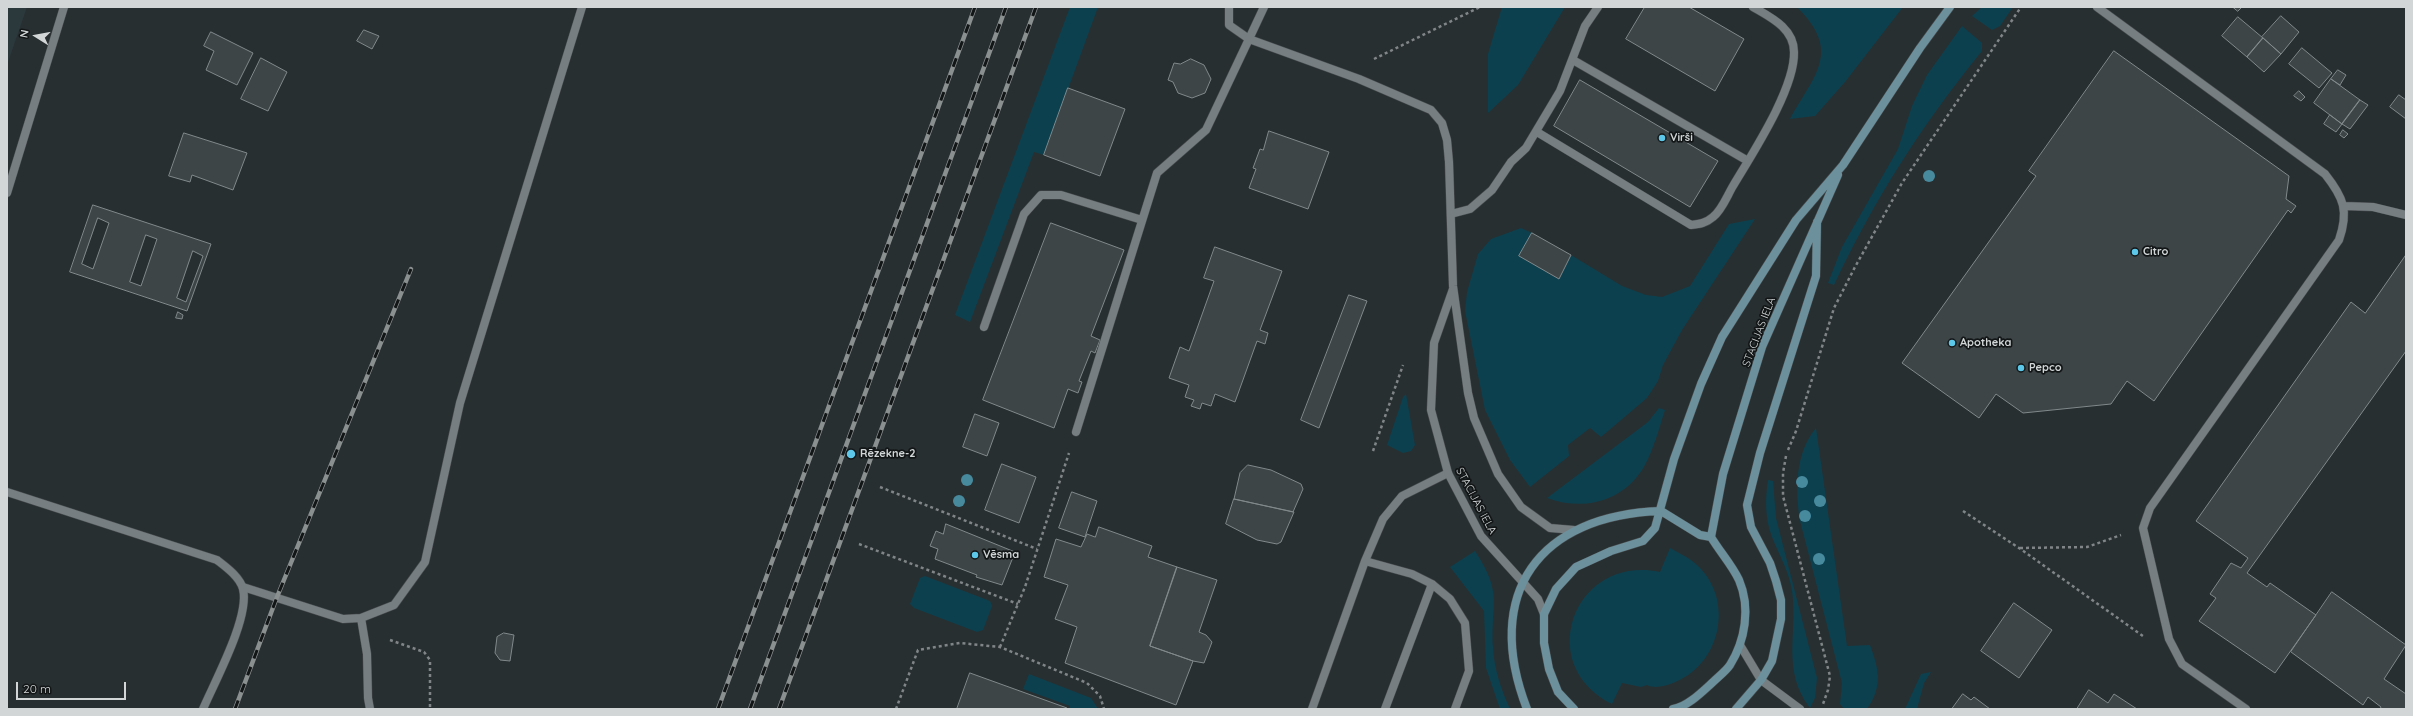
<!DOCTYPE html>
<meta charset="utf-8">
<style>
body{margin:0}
#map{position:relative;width:2413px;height:716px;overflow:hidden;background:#282f31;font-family:Quicksand,sans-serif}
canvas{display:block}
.frame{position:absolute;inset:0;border:8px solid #d2d6d7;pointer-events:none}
.north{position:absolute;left:16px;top:16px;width:40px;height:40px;-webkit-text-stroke:3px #131617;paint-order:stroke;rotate:281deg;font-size:11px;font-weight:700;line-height:16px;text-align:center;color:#d2d6d7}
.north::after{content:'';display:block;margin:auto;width:14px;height:18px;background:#d2d6d7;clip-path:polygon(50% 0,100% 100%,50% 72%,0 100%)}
.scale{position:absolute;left:16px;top:682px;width:110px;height:18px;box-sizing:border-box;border:2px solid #d2d6d7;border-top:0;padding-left:5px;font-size:12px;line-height:14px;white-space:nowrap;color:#d2d6d7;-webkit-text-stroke:3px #131617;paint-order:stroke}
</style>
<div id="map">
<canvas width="2413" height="716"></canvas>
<div class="frame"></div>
<div class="north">N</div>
<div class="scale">20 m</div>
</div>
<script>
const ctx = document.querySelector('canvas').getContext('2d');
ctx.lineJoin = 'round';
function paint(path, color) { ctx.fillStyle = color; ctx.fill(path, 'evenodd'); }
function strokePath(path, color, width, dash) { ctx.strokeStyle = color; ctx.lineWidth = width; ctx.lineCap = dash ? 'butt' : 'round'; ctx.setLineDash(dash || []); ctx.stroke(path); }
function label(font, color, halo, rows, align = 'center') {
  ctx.font = font + ' Quicksand,sans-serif'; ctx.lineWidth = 3.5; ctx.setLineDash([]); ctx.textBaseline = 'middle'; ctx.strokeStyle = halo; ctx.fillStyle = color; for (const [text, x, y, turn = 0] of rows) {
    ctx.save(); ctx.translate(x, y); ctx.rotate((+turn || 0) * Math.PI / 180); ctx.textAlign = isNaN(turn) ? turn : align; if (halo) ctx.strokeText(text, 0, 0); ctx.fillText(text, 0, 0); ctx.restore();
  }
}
const built = new Path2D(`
 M7,7H27L7,65Z`);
const green = new Path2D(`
 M1070,7H1098L1044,155L1034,152L970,322L955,315Z
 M1502,7H1565L1518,85L1488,113V54Z
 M1797,7H1903L1845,82L1815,116L1790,119C1815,74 1842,52 1797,7Z
 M1982,7H2013L2000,26L1992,30L1972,16Z
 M1962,26L1982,43V51C1922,125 1875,198 1834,285L1828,283L1842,247L1898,149L1912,106L1927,75Z
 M1755,219L1682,330L1663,365L1658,381L1647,398L1601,437L1590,428L1568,445L1569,456L1530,487L1510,460L1485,410L1465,311L1467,292L1478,254L1491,239L1521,228L1532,233L1520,256L1558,279L1571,255L1622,286L1646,295L1662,297L1690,286L1729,224Z
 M1406,394L1415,445L1411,451L1403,453L1387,445L1403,397Z
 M1659,408L1665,410C1660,426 1655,444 1648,459C1630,499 1587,513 1547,498L1648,422Z
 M1816,428L1847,646L1870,645C1879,670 1883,686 1867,709H1844L1840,704L1842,683L1800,521C1795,490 1795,453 1816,428Z
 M1768,480L1773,481L1776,518L1817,678L1815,698L1810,708C1781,670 1798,634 1792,591C1789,571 1779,555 1772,537C1765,519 1765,499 1768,480Z
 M1670,548C1681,554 1692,559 1701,569C1734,605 1719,666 1673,683C1665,686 1655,689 1647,685L1641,687L1622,683L1612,704C1533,665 1574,554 1660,572Z
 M1475,551C1503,594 1491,601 1493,647C1494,669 1501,689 1510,709H1500L1486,668L1484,611L1450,567Z
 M925,576L990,601L992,606L983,630L977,632L914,608L910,604L920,578Z
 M1931,672L1924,683L1917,709H1905L1921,674Z
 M1029,674L1091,698L1098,709H1069L1070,706L1023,689Z`);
const building = new Path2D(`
 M1645,7H1689L1744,39L1715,91L1626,39Z
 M2233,7H2242L2238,11Z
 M2281,16L2299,32L2281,54L2262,37Z
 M2238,17L2263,38L2247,57L2222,36Z
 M364,30L379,36L372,49L357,41Z
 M211,32L253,53L237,85L206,70L214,51L204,46Z
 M2263,38L2281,54L2264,72L2247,57Z
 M2302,48L2332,73L2319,88L2289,64Z
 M2114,51L2289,176L2286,199L2296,206L2291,213L2288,210L2154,401L2127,381L2111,404L2023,413L1996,394L1979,418L1902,363L2036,176L2029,171Z
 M261,58L287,72L268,111L241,99Z
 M1191,59L1204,65L1211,79L1205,93L1192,98L1178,93L1173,82L1168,80L1174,63L1180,64Z
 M2338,70L2346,75L2340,85L2331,79Z
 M2331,79L2360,100L2342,124L2314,103Z
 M1580,80L1718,161L1690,207L1554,126Z
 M1068,88L1125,109L1100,176L1044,155Z
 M2299,91L2305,97L2301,101L2294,96Z
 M2399,95L2406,100V119L2390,107Z
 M2360,100L2368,105L2350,129L2342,124Z
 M2330,115L2342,124L2336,132L2324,124Z
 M2343,130L2348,134L2344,138L2340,135Z
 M1269,131L1329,152L1308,209L1249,188L1256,169L1253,168L1260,149L1263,150Z
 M184,133L247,153L233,190L192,175L190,182L169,176Z
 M93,205L211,244L187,311L70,272Z
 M98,218L109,223L93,269L82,264Z
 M1051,223L1124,250L1091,336L1100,340L1095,353L1091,351L1079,381L1082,382L1078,393L1068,389L1054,428L983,400Z
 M1532,233L1571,255L1559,279L1519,256Z
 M146,235L157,239L141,286L130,282Z
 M1215,247L1282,271L1260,330L1268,333L1265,344L1257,341L1235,402L1215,394L1211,406L1202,403L1200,409L1191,406L1194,400L1185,397L1189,385L1169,378L1180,347L1189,351L1214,281L1204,278Z
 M193,251L203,256L186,302L177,298Z
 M2406,255V351L2247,573L2267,587L2270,583L2316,615L2275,673L2199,621L2216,598L2210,594L2231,563L2241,568L2248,558L2196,521L2351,302L2365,313Z
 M1349,295L1367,301L1319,428L1301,420Z
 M178,312L183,315L182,319L176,318Z
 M975,414L999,423L987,456L963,447Z
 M1002,464L1036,477L1019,523L985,510Z
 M1248,465L1271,470L1301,484L1303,489L1293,512L1234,499L1240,473Z
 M1072,492L1097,501L1085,537L1059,528Z
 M1234,499L1294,512L1281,542L1277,544L1257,540L1226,524Z
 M946,524L1015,552L1002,585L976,577L977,575L935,559L938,549L930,546L936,531L943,534Z
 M1099,527L1152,546L1148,557L1177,567L1150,646L1193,661L1176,705L1065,663L1077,627L1055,619L1068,585L1044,577L1056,539L1081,547L1087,534L1095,537Z
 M1177,567L1217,580L1199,632L1206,635L1212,642L1204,663L1193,661L1150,646Z
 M2332,592L2406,645L2384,679L2406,694V709H2380L2381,707L2368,697L2363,705L2291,652Z
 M2014,603L2052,630L2019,678L1981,651Z
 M504,633L514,635L510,661L500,660L495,653L497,637Z
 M970,673L1067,708V709H957Z
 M2089,690L2108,703L2114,694L2137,709H2077Z
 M1963,694L1971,700L1974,697L1990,709H1952Z`);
const path = new Path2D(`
 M1374,59L1480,7
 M1788,450L1796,431L1834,308L1855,267L1902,183L2021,7
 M1373,451L1403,365
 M1786,456L1783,473V496L1830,676L1828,690L1823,704
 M880,487L1037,549
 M1963,511L2019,548L2143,636
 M859,544L1018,604
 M2020,548L2087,547L2121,535
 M390,640L424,652L430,660V709
 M1000,647L1025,587L1069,453
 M896,709L918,650L960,643L1000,647L1087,683L1100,696L1104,709`);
const service = new Path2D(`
 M1573,60L1748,161
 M1537,132L1691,225C1700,224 1706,223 1713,217C1722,210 1727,196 1733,186C1752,154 1795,89 1794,52C1794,28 1770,17 1753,7
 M1451,214L1470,209L1492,190L1511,162L1526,148L1560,91L1585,26L1598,7
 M984,327L1024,214L1041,195H1061L1142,220
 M1076,432L1157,173L1206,130L1249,39L1229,25V7
 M1365,561L1412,574L1432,584L1450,599L1465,623L1469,671L1455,709
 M243,587L343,619L361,618L394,605L425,562L460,403L582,7
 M361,618L367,654L368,698L370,709
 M1312,709L1365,561L1383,519L1402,496L1448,473
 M1385,709L1432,584`);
const minor = new Path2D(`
 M1264,7L1249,39L1359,79L1431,110L1442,123L1447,140L1449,162L1453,286L1468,393L1474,418L1498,474L1521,507L1550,528L1574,530
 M2097,7L2325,174C2344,198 2349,211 2339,240L2150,508L2143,528L2169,639L2182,664L2246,709
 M7,193L64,7
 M2344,206L2373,207L2406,215
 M1453,289L1434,343L1431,410L1448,473L1481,536L1538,599L1544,614
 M7,492L217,560C226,567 240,577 243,589C250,617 215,681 203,709
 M1740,645L1761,680L1800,709`);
const secondary = new Path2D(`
 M1661,511L1700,535L1711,537C1720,552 1732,565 1739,580C1751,608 1745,641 1730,665C1726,671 1718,677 1713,682C1702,692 1687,707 1673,709
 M1711,537L1723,474L1762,347L1838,175
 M1527,709C1482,593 1539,515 1661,511
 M1574,709L1558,692L1549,669L1544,643V614L1556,589L1576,567L1611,551L1643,541L1655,528L1674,459L1701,384L1722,337L1796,220L1843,165L1920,48L1950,7
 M1736,709L1761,680L1772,661L1781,619V600L1776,581L1770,563L1751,527L1747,505L1760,453L1816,276L1817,222`);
const rail = new Path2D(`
 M235,709L277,597L411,269
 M718,709L975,7
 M750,709L1006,7
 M779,709L1036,7`);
const trees = [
 [1929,176],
 [967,480],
 [1802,482],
 [959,501],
 [1820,501],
 [1805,516],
 [1819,559]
];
const markers = [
 [1662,138,4,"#5cc7e8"],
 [2135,252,4,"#5cc7e8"],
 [1952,343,4,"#5cc7e8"],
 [2021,368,4,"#5cc7e8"],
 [851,454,5,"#5cc7e8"],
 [975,555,4,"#5cc7e8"]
];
const poiNames = [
 ["Virši",1670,138],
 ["Citro",2143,252],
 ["Apotheka",1960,343],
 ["Pepco",2029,368],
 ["Rēzekne-2",860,454],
 ["Vēsma",983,555]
];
const streetNames = [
 ["STACIJAS IELA",1759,332,-69],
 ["STACIJAS IELA",1476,501,62]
];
paint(built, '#2b393d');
paint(green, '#0d404e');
paint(building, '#3e4547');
strokePath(building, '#81898b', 1);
strokePath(service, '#474c4e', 9);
strokePath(minor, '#474c4e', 9);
strokePath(secondary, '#474c4e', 9);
strokePath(path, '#808687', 2.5, [3, 3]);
strokePath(service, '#767e81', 8);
strokePath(minor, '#767e81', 8);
strokePath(secondary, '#6c919d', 8);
strokePath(rail, '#8a8f90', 4.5);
strokePath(rail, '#131617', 3, [9]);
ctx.fillStyle = '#478a9e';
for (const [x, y] of trees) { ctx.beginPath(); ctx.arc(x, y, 6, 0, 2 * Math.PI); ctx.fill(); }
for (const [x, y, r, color] of markers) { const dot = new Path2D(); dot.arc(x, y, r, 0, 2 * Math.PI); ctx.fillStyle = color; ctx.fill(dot); strokePath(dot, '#131617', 1.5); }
label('bold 11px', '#d2d6d7', '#131617', poiNames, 'left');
label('11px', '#d2d6d7', '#131617', streetNames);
</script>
